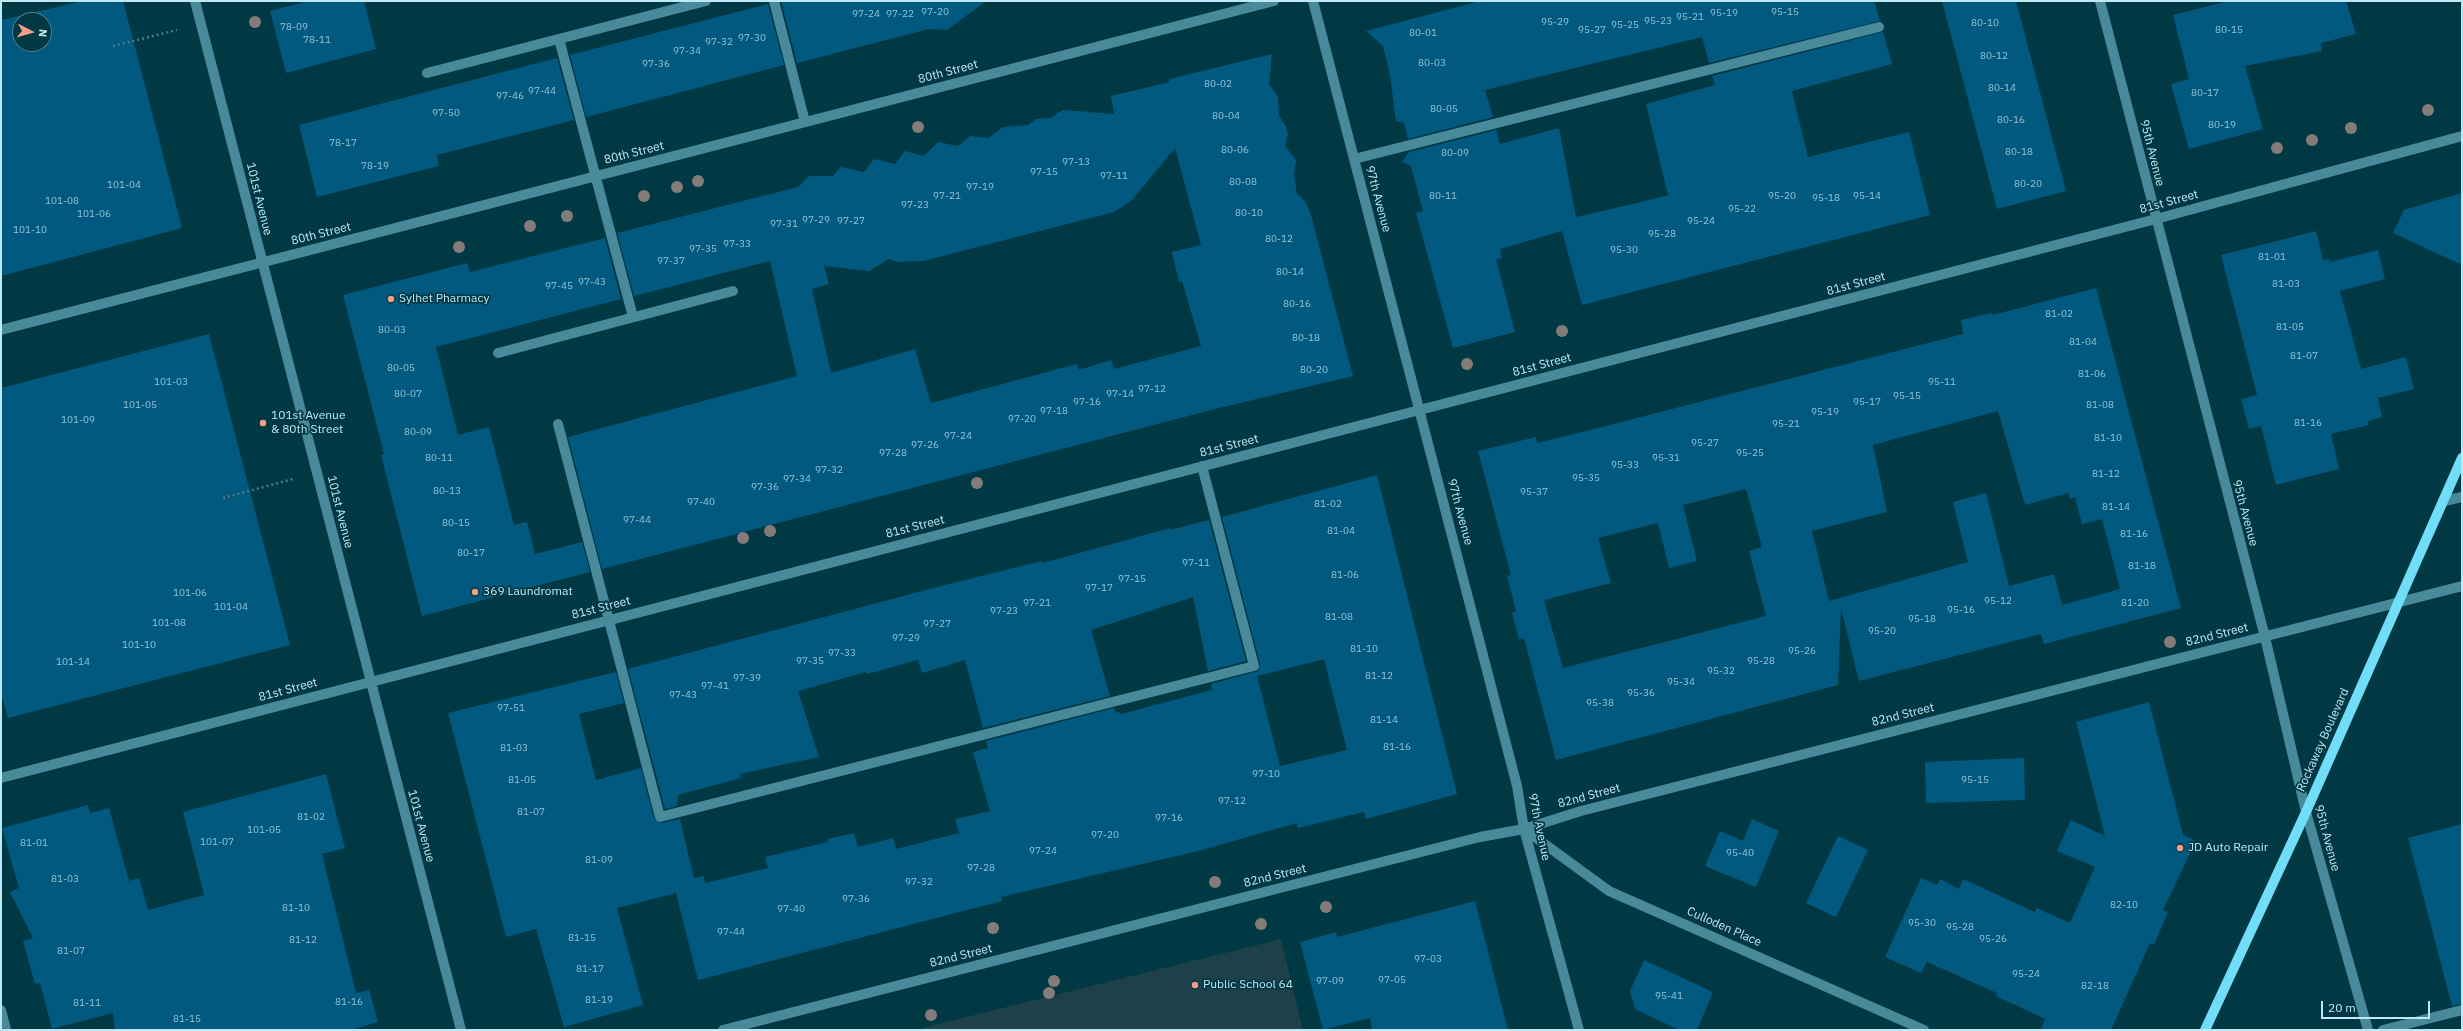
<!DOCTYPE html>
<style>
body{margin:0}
#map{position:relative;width:2463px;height:1031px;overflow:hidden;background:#003844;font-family:"IBM Plex Sans",sans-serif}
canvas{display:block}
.frame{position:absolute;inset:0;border:2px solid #bee9f4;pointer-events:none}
.north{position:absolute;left:12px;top:12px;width:40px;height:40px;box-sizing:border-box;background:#003844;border:1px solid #4c7f8a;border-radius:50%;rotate:96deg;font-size:11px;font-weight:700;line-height:16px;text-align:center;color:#bee9f4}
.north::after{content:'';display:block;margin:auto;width:14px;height:18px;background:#f49e87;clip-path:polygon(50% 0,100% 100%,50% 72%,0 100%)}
.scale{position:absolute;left:2321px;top:1001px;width:109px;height:18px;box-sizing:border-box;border:2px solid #bee9f4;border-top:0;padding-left:5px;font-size:12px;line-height:14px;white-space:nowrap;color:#bee9f4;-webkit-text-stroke:3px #003844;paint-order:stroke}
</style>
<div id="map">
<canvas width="2463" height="1031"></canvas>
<div class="frame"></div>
<div class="north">N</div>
<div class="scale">20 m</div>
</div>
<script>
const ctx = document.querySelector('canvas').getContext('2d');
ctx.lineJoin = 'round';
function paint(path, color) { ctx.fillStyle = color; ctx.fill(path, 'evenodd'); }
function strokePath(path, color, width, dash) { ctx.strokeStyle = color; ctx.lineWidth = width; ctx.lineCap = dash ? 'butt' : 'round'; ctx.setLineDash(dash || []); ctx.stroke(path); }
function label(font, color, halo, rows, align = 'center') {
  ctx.font = font + ' "IBM Plex Sans",sans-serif'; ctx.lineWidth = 3.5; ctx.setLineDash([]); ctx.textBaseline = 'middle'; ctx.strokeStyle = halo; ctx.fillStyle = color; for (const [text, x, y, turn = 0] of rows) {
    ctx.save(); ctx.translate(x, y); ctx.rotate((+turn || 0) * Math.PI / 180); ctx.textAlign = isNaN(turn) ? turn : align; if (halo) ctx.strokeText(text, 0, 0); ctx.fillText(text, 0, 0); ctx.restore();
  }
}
const built = new Path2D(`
 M1281,939L1303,1030H914Z`);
const building = new Path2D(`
 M83,1H123L182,228L1,276V20ZM20,20H44V44H20Z
 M309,1H364L376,49L286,73L270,11Z
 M781,1H986L947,30L929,29L797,63Z
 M1480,1H1874L1880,21L1709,63L1702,37L1485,90L1493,117L1408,139L1404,123L1396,121L1390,75L1383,46L1366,31Z
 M1942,1H2016L2066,191L1997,209Z
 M2229,1H2346L2356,34L2321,43L2322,51L2245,66L2263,129L2189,149L2171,84L2189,79L2173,15Z
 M768,4L784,65L586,117L570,55Z
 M1883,32L1892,64L1792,91L1808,157L1909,132L1930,215L1582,305L1562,231L1500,249L1502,258L1496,259L1515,332L1453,348L1416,213L1423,211L1411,166L1402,162L1409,152L1496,130L1500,144L1559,128L1576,217L1641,202L1668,195L1646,104L1715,85L1712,76Z
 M1272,54L1269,84L1278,97L1279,116L1286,126L1288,134L1285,146L1296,160L1294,176L1297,194L1305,201L1311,215L1353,376L1215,409L602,569L568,437L797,376L770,261L634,296L617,233L798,187L809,176H833L841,167L864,172L874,159L895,164L905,151L924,156L938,142L958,146L970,136L989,138L1003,127L1028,125L1036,119L1050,118L1063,110L1114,114L1111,96L1170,82L1169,79ZM1175,148L1201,245L1172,252L1179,282L1182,281L1201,346L1114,369L1111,360L1079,370L1077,364L931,403L915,349L831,373L812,289L829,284L824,266L869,271L889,259L897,262L923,261L1114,212L1132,200Z
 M557,58L574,120L437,155L439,166L317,197L299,125Z
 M2462,193V265L2393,233L2404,210Z
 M2316,231L2323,260L2329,259L2330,262L2378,250L2385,279L2340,291L2361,369L2406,357L2414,389L2378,398L2382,417L2368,421L2369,425L2331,434L2339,469L2276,485L2261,426L2249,429L2241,399L2257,395L2221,255Z
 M605,238L621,299L436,347L458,435L489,427L514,525L527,522L535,554L582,542L590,572L422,616L381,455L384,454L343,295L467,263L470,272Z
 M2096,288L2181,608L2044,644L2041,634L1859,681L1841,608L1838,685L1556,760L1524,638L1519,639L1512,613L1516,611L1507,576L1511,575L1478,451L1536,437L1537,443L1602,427L1963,334L1961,320L1992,313L1993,315ZM1998,411L2025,505L2068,493L2070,499L2075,497L2082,524L2102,519L2120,589L2062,605L2054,574L2009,586L1986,493L1953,502L1968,562L1829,601L1812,531L1887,512L1873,445ZM1746,489L1762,547L1749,551L1766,616L1563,668L1544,600L1611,583L1598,538L1658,523L1669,568L1697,561L1683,505Z
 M209,334L290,645L8,718L1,693V388Z
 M1377,475L1457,794L1366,819L1364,812L1298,828L1297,823L1198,851L1001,897L1002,901L698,980L676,893L617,908L643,1005L564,1027L536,929L506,937L448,713L616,672L624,703L579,714L596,780L641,768L654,819L661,823L680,819L694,878L704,876L705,883L768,868L765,857L828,842L827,839L854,833L858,847L893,838L896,849L959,833L955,819L990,811L973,752L988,748L986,741L1114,708L1116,713L1120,712L1121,714L1212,690L1211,684L1258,671L1260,664L1222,517ZM1324,659L1347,750L1280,766L1257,676Z
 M1209,520L1246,661L1208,671L1193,597L1091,630L1110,696L983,728L965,660L922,673L918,660L867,674L866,672L798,691L819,757L740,774L741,778L678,795L677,806L665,809L628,669L945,585L1042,561L1043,563L1170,528V530Z
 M2149,702L2183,835L2196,841L2163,910L2168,912L2154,945L2150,943L2111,1030H2041L2045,1019L1996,996L1997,993L1927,962L1921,973L1885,957L1921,878L1937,885L1940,879L1959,889L1963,879L2035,912L2036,908L2070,923L2095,867L2057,851L2071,820L2105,836L2076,722Z
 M2024,758L2025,800L1926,803L1925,762Z
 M326,774L345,848L322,854L356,993L369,990L378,1022L351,1030H115L113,1013L52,1029L40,983L35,984L23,941L33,938L10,892L19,888L2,828L88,805L90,813L109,808L129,881L139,878L148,910L204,895L183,812Z
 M1752,819L1779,831L1756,887L1705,866L1720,831L1743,841Z
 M2462,824V1004L2452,1006L2408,838Z
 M1838,836L1868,850L1836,917L1806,903Z
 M1475,901L1508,1030H1372L1370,1018L1323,1030L1300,942L1336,932L1337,937Z
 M1644,960L1713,992L1697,1030H1679L1635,1009L1630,991Z`);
const path = new Path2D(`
 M113,46L177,30
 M223,498L293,479`);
const minor = new Path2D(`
 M195,1L461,1030
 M774,1L805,122
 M1313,1L1517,786L1524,829L1579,1030
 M2100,1L2265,637L2306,812L2368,1030
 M559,39L633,317
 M427,73L706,1
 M1354,159L1879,27
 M1,330L1274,1
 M498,353L733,291
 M558,424L660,817L1254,666L1202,466
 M2444,501L2462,497
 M1,778L2156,219L2462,136
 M1524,829L1609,891L1924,1030
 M1,1010L6,1030
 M723,1030L1480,837L1524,829L1581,811L2462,586
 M2383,1030L2462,1010`);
const major = new Path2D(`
 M2205,1030L2306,812L2462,458`);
const trees = [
 [255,22],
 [2428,110],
 [918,127],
 [2351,128],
 [2312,140],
 [2277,148],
 [698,181],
 [677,187],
 [644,196],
 [567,216],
 [530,226],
 [459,247],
 [1562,331],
 [1467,364],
 [977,483],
 [770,531],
 [743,538],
 [2170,642],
 [1215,882],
 [1326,907],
 [1261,924],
 [993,928],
 [1054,981],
 [1049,993],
 [931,1015]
];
const markers = [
 [391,299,4,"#f49e87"],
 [263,423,4,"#f49e87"],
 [475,592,4,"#f49e87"],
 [2180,848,4,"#f49e87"],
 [1195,985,4,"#f49e87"]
];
const numberNames = [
 ["97-20",935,12],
 ["95-15",1785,12],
 ["95-19",1724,13],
 ["97-24",866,14],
 ["97-22",900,14],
 ["95-21",1690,17],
 ["95-23",1658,21],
 ["95-29",1555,22],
 ["80-10",1985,23],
 ["95-25",1625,25],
 ["78-09",294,27],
 ["95-27",1592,30],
 ["80-15",2229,30],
 ["80-01",1423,33],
 ["97-30",752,38],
 ["78-11",317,40],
 ["97-32",719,42],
 ["97-34",687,51],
 ["80-12",1994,56],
 ["80-03",1432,63],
 ["97-36",656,64],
 ["80-02",1218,84],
 ["80-14",2002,88],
 ["97-44",542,91],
 ["80-17",2205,93],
 ["97-46",510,96],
 ["80-05",1444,109],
 ["97-50",446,113],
 ["80-04",1226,116],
 ["80-16",2011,120],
 ["80-19",2222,125],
 ["78-17",343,143],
 ["80-06",1235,150],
 ["80-18",2019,152],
 ["80-09",1455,153],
 ["97-13",1076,162],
 ["78-19",375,166],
 ["97-15",1044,172],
 ["97-11",1114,176],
 ["80-08",1243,182],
 ["80-20",2028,184],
 ["101-04",124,185],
 ["97-19",980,187],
 ["97-21",947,196],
 ["80-11",1443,196],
 ["95-20",1782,196],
 ["95-14",1867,196],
 ["95-18",1826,198],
 ["101-08",62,201],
 ["97-23",915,205],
 ["95-22",1742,209],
 ["80-10",1249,213],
 ["101-06",94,214],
 ["97-29",816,220],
 ["97-27",851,221],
 ["95-24",1701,221],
 ["97-31",784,224],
 ["101-10",30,230],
 ["95-28",1662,234],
 ["80-12",1279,239],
 ["97-33",737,244],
 ["97-35",703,249],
 ["95-30",1624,250],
 ["81-01",2272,257],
 ["97-37",671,261],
 ["80-14",1290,272],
 ["97-43",592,282],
 ["81-03",2286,284],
 ["97-45",559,286],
 ["80-16",1297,304],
 ["81-02",2059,314],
 ["81-05",2290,327],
 ["80-03",392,330],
 ["80-18",1306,338],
 ["81-04",2083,342],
 ["81-07",2304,356],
 ["80-05",401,368],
 ["80-20",1314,370],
 ["81-06",2092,374],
 ["101-03",171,382],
 ["95-11",1942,382],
 ["97-12",1152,389],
 ["80-07",408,394],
 ["97-14",1120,394],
 ["95-15",1907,396],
 ["97-16",1087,402],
 ["95-17",1867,402],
 ["101-05",140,405],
 ["81-08",2100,405],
 ["97-18",1054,411],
 ["95-19",1825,412],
 ["97-20",1022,419],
 ["101-09",78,420],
 ["81-16",2308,423],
 ["95-21",1786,424],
 ["80-09",418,432],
 ["97-24",958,436],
 ["81-10",2108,438],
 ["95-27",1705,443],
 ["97-26",925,445],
 ["97-28",893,453],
 ["95-25",1750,453],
 ["80-11",439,458],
 ["95-31",1666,458],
 ["95-33",1625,465],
 ["97-32",829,470],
 ["81-12",2106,474],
 ["95-35",1586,478],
 ["97-34",797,479],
 ["97-36",765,487],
 ["80-13",447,491],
 ["95-37",1534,492],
 ["97-40",701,502],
 ["81-02",1328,504],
 ["81-14",2116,507],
 ["97-44",637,520],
 ["80-15",456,523],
 ["81-04",1341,531],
 ["81-16",2134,534],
 ["80-17",471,553],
 ["97-11",1196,563],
 ["81-18",2142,566],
 ["81-06",1345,575],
 ["97-15",1132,579],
 ["97-17",1099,588],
 ["101-06",190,593],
 ["95-12",1998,601],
 ["97-21",1037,603],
 ["81-20",2135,603],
 ["101-04",231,607],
 ["95-16",1961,610],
 ["97-23",1004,611],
 ["81-08",1339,617],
 ["95-18",1922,619],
 ["101-08",169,623],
 ["97-27",937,624],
 ["95-20",1882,631],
 ["97-29",906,638],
 ["101-10",139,645],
 ["81-10",1364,649],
 ["95-26",1802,651],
 ["97-33",842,653],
 ["97-35",810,661],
 ["95-28",1761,661],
 ["101-14",73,662],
 ["95-32",1721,671],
 ["81-12",1379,676],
 ["97-39",747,678],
 ["95-34",1681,682],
 ["97-41",715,686],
 ["95-36",1641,693],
 ["97-43",683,695],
 ["95-38",1600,703],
 ["97-51",511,708],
 ["81-14",1384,720],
 ["81-16",1397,747],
 ["81-03",514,748],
 ["97-10",1266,774],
 ["81-05",522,780],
 ["95-15",1975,780],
 ["97-12",1232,801],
 ["81-07",531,812],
 ["81-02",311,817],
 ["97-16",1169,818],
 ["101-05",264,830],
 ["97-20",1105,835],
 ["101-07",217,842],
 ["81-01",34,843],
 ["97-24",1043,851],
 ["95-40",1740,853],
 ["81-09",599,860],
 ["97-28",981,868],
 ["81-03",65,879],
 ["97-32",919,882],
 ["97-36",856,899],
 ["82-10",2124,905],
 ["81-10",296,908],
 ["97-40",791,909],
 ["95-30",1922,923],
 ["95-28",1960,927],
 ["97-44",731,932],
 ["81-15",582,938],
 ["95-26",1993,939],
 ["81-12",303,940],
 ["81-07",71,951],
 ["97-03",1428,959],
 ["81-17",590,969],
 ["95-24",2026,974],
 ["97-05",1392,980],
 ["97-09",1330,981],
 ["82-18",2095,986],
 ["95-41",1669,996],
 ["81-19",599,1000],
 ["81-16",349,1002],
 ["81-11",87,1003],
 ["81-15",187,1019]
];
const streetNames = [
 ["80th Street",948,72,-15],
 ["80th Street",634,153,-14],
 ["95th Avenue",2152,153,76],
 ["101st Avenue",259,199,76],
 ["97th Avenue",1378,199,75],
 ["81st Street",2169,202,-15],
 ["80th Street",321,234,-14],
 ["81st Street",1856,284,-15],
 ["81st Street",1542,365,-15],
 ["81st Street",1229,446,-14],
 ["101st Avenue",340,512,76],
 ["97th Avenue",1460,512,75],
 ["95th Avenue",2245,513,75],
 ["81st Street",915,527,-14],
 ["81st Street",601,608,-14],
 ["82nd Street",2217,635,-14],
 ["81st Street",288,690,-15],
 ["82nd Street",1903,715,-14],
 ["Rockaway Boulevard",2323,740,-66],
 ["82nd Street",1589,796,-15],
 ["101st Avenue",421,826,75],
 ["97th Avenue",1539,827,78],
 ["95th Avenue",2327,838,75],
 ["82nd Street",1275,876,-14],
 ["Culloden Place",1724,927,24],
 ["82nd Street",961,956,-14]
];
const poiNames = [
 ["Sylhet Pharmacy",399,299],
 ["101st Avenue",271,416],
 ["& 80th Street",271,430],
 ["369 Laundromat",483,592],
 ["JD Auto Repair",2188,848],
 ["Public School 64",1203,985]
];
paint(built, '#1e4048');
paint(building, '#02597f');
strokePath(path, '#4a7c88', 2.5, [2, 3]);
strokePath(minor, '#488a9a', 10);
strokePath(major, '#70def9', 10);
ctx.fillStyle = '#847c78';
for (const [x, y] of trees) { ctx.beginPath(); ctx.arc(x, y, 6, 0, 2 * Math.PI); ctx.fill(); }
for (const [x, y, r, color] of markers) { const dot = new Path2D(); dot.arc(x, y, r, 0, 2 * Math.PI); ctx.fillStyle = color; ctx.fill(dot); strokePath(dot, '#003844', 1.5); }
label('10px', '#8fc5d7', null, numberNames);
label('12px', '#bee9f4', '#003844', streetNames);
label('12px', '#bee9f4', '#003844', poiNames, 'left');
</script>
